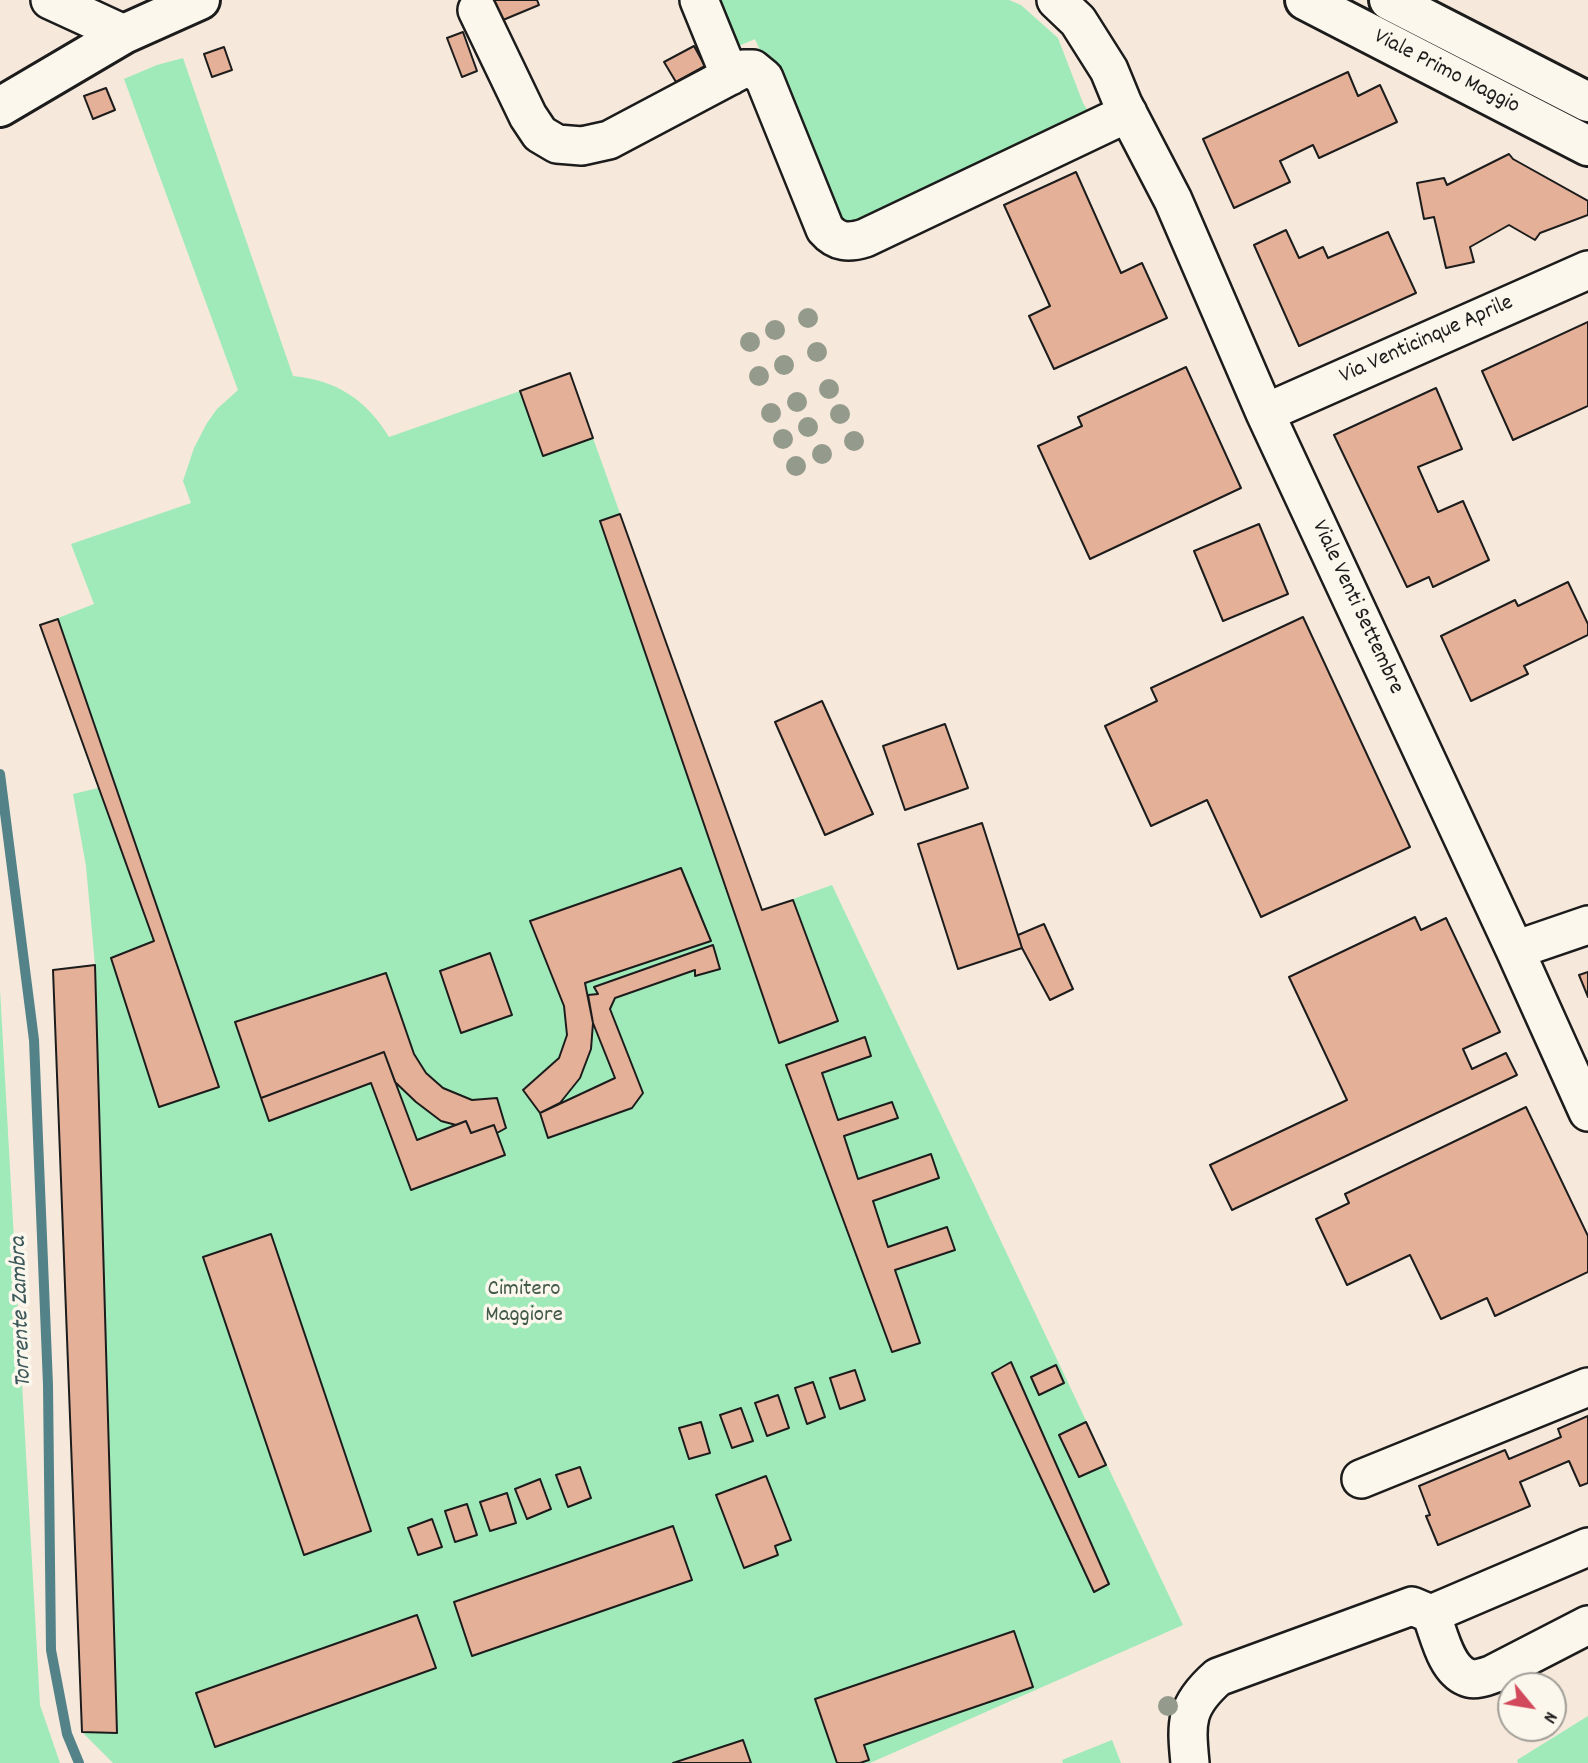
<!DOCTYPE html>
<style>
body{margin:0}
#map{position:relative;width:1588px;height:1763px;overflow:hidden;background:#f6e9db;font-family:Dekko,sans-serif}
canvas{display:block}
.north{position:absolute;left:1497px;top:1672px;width:70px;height:70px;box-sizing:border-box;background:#fbf7ec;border:2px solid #a29f99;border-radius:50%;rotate:120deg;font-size:19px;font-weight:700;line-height:28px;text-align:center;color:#1c1c1c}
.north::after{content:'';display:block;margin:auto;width:24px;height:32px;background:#d1495b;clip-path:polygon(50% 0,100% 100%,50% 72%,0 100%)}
</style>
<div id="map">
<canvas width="1588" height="1763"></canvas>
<div class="north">N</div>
</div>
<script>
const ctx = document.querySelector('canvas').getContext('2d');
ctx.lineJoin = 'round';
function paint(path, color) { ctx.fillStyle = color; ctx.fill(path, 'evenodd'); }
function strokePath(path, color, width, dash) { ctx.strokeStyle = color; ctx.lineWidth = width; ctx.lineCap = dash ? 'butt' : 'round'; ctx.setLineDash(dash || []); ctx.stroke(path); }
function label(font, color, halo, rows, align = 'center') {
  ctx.font = font + ' Dekko,sans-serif'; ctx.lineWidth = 7; ctx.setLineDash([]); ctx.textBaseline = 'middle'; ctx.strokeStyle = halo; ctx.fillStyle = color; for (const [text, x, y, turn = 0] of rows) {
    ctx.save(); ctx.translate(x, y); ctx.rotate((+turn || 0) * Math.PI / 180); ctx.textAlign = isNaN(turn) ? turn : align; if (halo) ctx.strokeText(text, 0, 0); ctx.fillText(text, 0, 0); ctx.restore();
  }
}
const green = new Path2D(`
 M715,0H1009L1021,5L1058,38L1083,103L1092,117L849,225L833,218L755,39L734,48Z
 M183,58L293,376C336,380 367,400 389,437L520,391L593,438L762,910L832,885L1183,1625L870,1763H113L82,1732L53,970L95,965L86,866L73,794L98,788L40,625L94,604L71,544L191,503L183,481L194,448L207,423L217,409L238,390L124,79L157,65Z
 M0,989L40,1705L60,1763H0Z
 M1588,1716V1763H1518L1517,1760Z
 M1112,1740L1121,1763H1063L1062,1760Z`);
const stream = new Path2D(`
 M0,774L34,1040L48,1385L51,1650L67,1734L79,1763`);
const building = new Path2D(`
 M494,0H537L539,5L503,20Z
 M463,32L477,71L462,77L447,38Z
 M694,46L705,66L676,82L664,62Z
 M224,47L232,70L212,77L204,54Z
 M1348,72L1358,96L1380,85L1397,122L1319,158L1313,145L1280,161L1290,182L1234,208L1203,139Z
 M106,88L115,110L93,119L84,96Z
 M1509,154L1513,159L1588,201V215L1540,233L1535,240L1509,225L1470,247L1474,262L1446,268L1434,217L1424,219L1417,183L1444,178L1447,185Z
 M1076,172L1121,273L1142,263L1167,318L1054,369L1029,316L1050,306L1004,205Z
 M1286,230L1299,258L1323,247L1328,258L1388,232L1416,293L1299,346L1254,245Z
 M1588,322V406L1513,440L1482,371Z
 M1186,367L1241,488L1090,559L1038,446L1082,426L1078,417Z
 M570,373L593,438L543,456L520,391Z
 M1436,388L1462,449L1418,467L1438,512L1463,501L1489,560L1433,587L1429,577L1407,587L1334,435Z
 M620,514L762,910L793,900L838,1021L779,1043L600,521Z
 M1259,524L1288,594L1223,621L1194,551Z
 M1568,582L1588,624V635L1524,666L1528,674L1471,701L1441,636L1515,600L1518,606Z
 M1303,617L1410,847L1261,917L1207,800L1151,826L1105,726L1157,701L1151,688Z
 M58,619L219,1087L159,1107L111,958L154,941L40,625Z
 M822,701L873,814L825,835L775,722Z
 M945,724L968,788L905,810L883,746Z
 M982,823L1022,948L958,969L918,844Z
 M681,868L711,941L585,983L593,1023L591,1049L580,1078L560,1103L540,1113L523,1090L559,1058L567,1035L564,1006L530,921Z
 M1415,917L1421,930L1446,918L1500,1032L1463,1049L1472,1069L1506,1053L1517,1075L1232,1210L1210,1165L1347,1100L1289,977Z
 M1044,924L1073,989L1050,1000L1022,948L1018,935Z
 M713,945L720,969L695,976V970L615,998L610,1009L643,1093L632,1108L548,1138L540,1113L615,1078L593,1023L588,995L598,994L594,987Z
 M490,953L512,1015L461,1033L440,971Z
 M95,965L117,1733L82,1732L53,970Z
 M1588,972V997L1579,975Z
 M386,973L414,1054L426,1073L443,1088L472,1100L497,1098L506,1128L497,1133L494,1125L471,1133L466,1121L456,1125L441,1121L416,1102L395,1082L384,1052L261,1098L235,1022Z
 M865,1037L871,1056L822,1073L838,1120L892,1102L898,1118L844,1136L858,1179L931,1154L939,1178L873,1201L888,1247L947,1227L955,1250L895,1270L920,1343L892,1352L786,1065Z
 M384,1052L417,1140L466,1121L471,1133L494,1125L505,1155L411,1190L371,1083L269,1121L261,1098Z
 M1526,1107L1588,1236V1272L1495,1316L1487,1298L1441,1319L1410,1255L1347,1285L1316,1219L1349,1203L1345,1194Z
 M271,1234L371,1531L304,1555L203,1257Z
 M1011,1362L1109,1584L1094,1592L992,1373Z
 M1056,1365L1064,1383L1039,1395L1031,1377Z
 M855,1370L865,1400L840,1409L830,1378Z
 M813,1382L825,1417L807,1424L795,1388Z
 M778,1395L789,1428L767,1436L755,1403Z
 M741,1408L753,1441L732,1448L720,1415Z
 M1588,1416V1483L1580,1486L1569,1461L1520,1482L1530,1506L1438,1545L1426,1516L1430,1515L1419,1486L1505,1450L1509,1459L1561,1437L1558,1429Z
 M701,1422L710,1453L689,1459L679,1428Z
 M1086,1422L1106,1465L1079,1477L1059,1435Z
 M580,1467L591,1498L568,1507L556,1475Z
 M766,1476L791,1540L775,1546L778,1555L744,1568L716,1495Z
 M540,1479L551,1509L527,1519L515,1489Z
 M507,1493L516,1523L490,1531L480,1502Z
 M467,1504L477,1535L455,1542L445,1511Z
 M432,1519L442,1547L418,1555L408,1528Z
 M673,1526L692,1580L472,1656L454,1602Z
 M417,1615L436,1668L215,1747L196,1693Z
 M1014,1631L1033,1687L864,1745L869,1760L860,1763H837L815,1699Z
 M743,1740L751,1763H673Z`);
const minor = new Path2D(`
 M50,0L124,34
 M699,0L730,76
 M1056,0L1078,21L1109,70L1123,104L1173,200L1265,413L1515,950L1588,1112
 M477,10L528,116L540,134L557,144L582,146L609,140L743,69H753L764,78L825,229C837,243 849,243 865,238L1128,113
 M1265,413L1588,270
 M1515,950L1588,925
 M1361,1479L1588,1387
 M1431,1614C1439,1633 1445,1668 1466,1677C1474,1681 1485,1677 1493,1674L1588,1625
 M1190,1763C1186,1722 1185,1706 1218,1677L1412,1606L1431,1614L1588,1547`);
const major = new Path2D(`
 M1305,0L1588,146
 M1389,0L1588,102
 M0,107L124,34L200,0`);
const trees = [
 [808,318],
 [775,330],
 [750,342],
 [817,352],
 [784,365],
 [759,376],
 [829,389],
 [797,402],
 [771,413],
 [840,414],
 [808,427],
 [783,439],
 [854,441],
 [822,454],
 [796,466],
 [1168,1706]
];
const streetNames = [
 ["Viale Primo Maggio",1446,73,27],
 ["Via Venticinque Aprile",1427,341,-24],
 ["Viale Venti Settembre",1356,608,65]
];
const parkNames = [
 ["Cimitero",524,1291],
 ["Maggiore",524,1317]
];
const waterNames = [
 ["Torrente Zambra",23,1312,-92]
];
paint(green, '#a0eab9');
strokePath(stream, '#538389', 10);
paint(building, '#e4b098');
strokePath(building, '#1c1c1c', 2);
strokePath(minor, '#1c1c1c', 42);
strokePath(major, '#1c1c1c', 44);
strokePath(minor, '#fbf7ec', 37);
strokePath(major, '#fbf7ec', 38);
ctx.fillStyle = '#949a8c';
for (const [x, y] of trees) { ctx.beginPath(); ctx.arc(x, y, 10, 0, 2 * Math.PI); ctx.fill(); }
label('23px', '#1c1c1c', '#fbf7ec', streetNames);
label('23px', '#445a4b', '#fbf7ec', parkNames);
label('italic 24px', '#3c585b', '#fbf7ec', waterNames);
</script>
